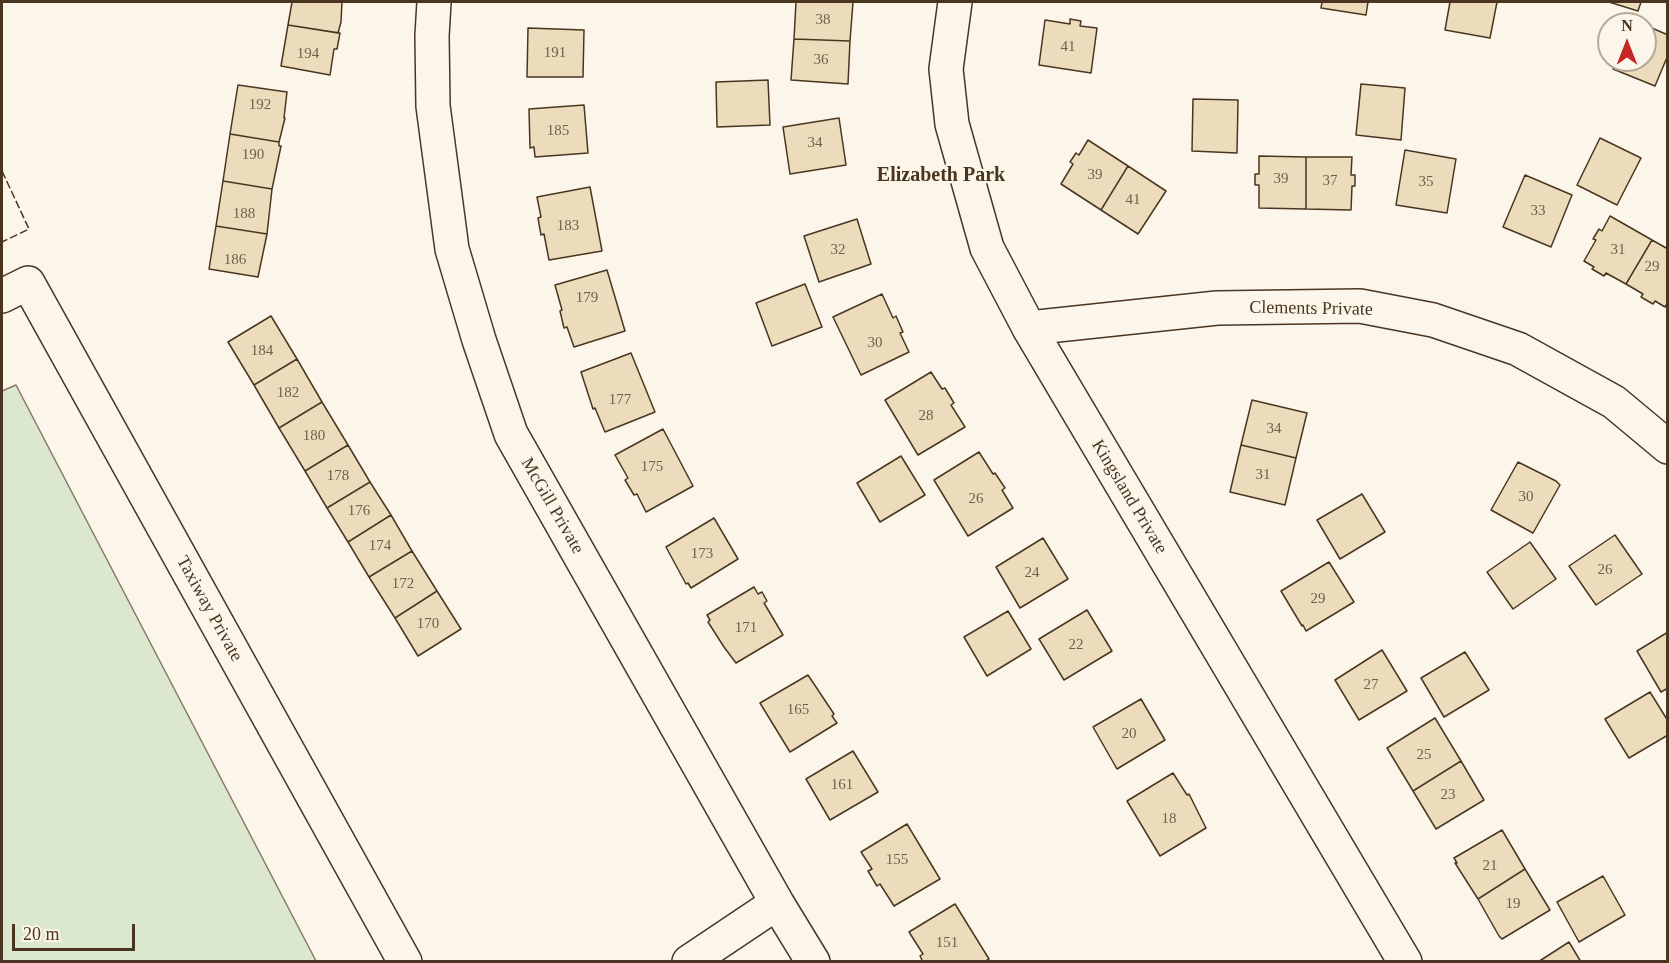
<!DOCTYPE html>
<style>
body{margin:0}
#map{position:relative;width:1669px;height:963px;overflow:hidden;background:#fbf6e9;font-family:"Times New Roman",serif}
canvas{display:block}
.frame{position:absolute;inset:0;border:3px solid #4a3520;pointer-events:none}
.north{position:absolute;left:1597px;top:12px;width:60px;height:60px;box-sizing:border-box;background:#fbf6e9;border:2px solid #b4a999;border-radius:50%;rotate:0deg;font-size:16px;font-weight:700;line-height:24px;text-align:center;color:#4a3520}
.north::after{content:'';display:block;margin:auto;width:21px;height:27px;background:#c62828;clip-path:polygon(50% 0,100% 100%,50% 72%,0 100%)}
.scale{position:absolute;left:12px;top:924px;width:123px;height:27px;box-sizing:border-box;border:3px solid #4a3520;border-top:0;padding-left:8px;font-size:18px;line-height:21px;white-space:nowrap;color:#4a3520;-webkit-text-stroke:4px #fbf6e9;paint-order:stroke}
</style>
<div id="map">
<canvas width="1669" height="963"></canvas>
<div class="frame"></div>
<div class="north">N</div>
<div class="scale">20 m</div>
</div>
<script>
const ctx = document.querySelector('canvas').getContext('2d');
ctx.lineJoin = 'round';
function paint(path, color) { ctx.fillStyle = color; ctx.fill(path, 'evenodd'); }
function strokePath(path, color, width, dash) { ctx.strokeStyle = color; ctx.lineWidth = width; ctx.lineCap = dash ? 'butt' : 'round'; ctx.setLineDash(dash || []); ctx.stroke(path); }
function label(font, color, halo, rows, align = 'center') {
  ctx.font = font + ' "Times New Roman",serif'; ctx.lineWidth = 4.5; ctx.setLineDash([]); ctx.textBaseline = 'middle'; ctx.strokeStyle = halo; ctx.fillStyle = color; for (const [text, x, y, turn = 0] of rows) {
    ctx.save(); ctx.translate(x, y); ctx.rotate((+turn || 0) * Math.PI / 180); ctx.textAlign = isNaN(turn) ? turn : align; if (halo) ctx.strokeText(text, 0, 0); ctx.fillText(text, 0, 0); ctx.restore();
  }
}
const green = new Path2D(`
 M16,385L316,961H2V391Z`);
const building = new Path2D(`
 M292,2H342L341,22L338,33L288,25Z
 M796,2H853L850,41L794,39Z
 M1322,2H1368L1366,15L1321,8Z
 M1450,2H1497L1490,38L1445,30Z
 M1609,2H1641L1638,11Z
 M1070,19L1081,21L1080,26L1097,28L1091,73L1039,65L1045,20L1070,24Z
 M288,25L340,33L337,49H334L330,75L281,66Z
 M1645,25L1668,35V55L1655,86L1613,69L1616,60H1645Z
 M528,28L584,30L583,77H527Z
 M794,39L850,41L848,84L791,80Z
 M768,80L770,125L717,127L716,82Z
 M1361,84L1405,88L1401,140L1356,135Z
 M238,85L287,92L284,118H285L279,142L230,134Z
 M1193,99L1238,100L1237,153L1192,151Z
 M584,105L588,153L535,157L534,147L530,148L529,109Z
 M839,118L846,165L790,174L783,127Z
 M230,134L279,142V146H281L272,189L223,181Z
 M1600,138L1641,158L1617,205L1577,185Z
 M1088,140L1128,166L1101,210L1061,184L1073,164L1070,162L1076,153L1079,155Z
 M1405,150L1456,159L1447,213L1396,205Z
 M1259,156L1306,157V209L1259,208V185H1255V174H1259Z
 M1306,157H1352L1351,175H1355V186H1352L1351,210L1306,209Z
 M1128,166L1166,191L1138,234L1101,210Z
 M1525,175L1572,195L1551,247L1503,227Z
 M223,181L272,189L267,234L216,226Z
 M590,187L602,251L549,260L544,234L541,235L538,218L541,217L537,197Z
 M1610,216L1652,240L1626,284L1606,273L1604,276L1592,269L1594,267L1584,261L1596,240L1593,239L1599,229L1602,231Z
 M857,219L871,264L819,282L804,236Z
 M216,226L267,234L258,277L209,269Z
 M1652,240L1668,249V302L1665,307L1655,301L1653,304L1641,297L1643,294L1626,284Z
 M607,270L625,331L574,347L567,327L564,328L560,311L562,310L555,285Z
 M805,284L822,327L772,346L756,303Z
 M882,294L893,318L896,316L903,332L900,333L909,352L861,375L833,317Z
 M271,316L297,359L254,385L228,342Z
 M631,353L655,412L605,432L595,408L593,409L581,372Z
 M297,359L322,402L279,428L254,385Z
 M931,372L942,389L945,388L954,403L951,405L965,427L918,455L885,400Z
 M1252,400L1307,413L1296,458L1241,445Z
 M322,402L348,445L305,471L279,428Z
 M663,429L693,486L646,512L637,494L634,495L625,480L628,478L615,455Z
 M348,445L370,482L327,508L305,471Z
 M1241,445L1296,458L1285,505L1230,492Z
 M979,452L993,474L995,473L1005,488L1002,490L1013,508L968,536L934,480Z
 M901,456L925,495L880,522L857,483Z
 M1518,462L1556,481L1560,485L1533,533L1491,510Z
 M370,482L391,515L348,542L327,508Z
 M1362,494L1385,532L1340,559L1317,520Z
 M391,515L412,551L369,577L348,542Z
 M714,518L738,559L691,588L688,583L686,584L666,547Z
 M1615,535L1642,574L1596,605L1569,566Z
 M1043,538L1068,579L1020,608L996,567Z
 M1530,542L1556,579L1513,609L1487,572Z
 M412,551L437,591L395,618L369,577Z
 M1329,562L1354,602L1306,631L1303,625L1302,626L1281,591Z
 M754,587L758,594L762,592L767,601L764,603L783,635L736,663L724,647L708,622L710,620L707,615Z
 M437,591L461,629L418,656L395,618Z
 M1087,610L1112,651L1064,680L1039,639Z
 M1008,611L1031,649L987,676L964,637Z
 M1668,632V688L1661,692L1637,651Z
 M1382,650L1407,691L1359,720L1335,680Z
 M1465,652L1489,690L1444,717L1421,678Z
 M808,675L834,714L832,716L837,723L790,752L760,703Z
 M1650,692L1668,721V735L1629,758L1605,719Z
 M1141,699L1165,740L1117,769L1093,727Z
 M1435,718L1461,761L1413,791L1387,748Z
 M853,751L878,792L830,820L806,779Z
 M1461,761L1484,800L1436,829L1413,791Z
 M1173,773L1187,795L1189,794L1206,828L1160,856L1127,801Z
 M907,824L940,879L894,906L880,884L877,886L868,871L872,869L861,852Z
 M1502,830L1525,869L1478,899L1455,863H1457L1454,858Z
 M1525,869L1550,910L1502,939L1499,936L1478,899Z
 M1603,876L1625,915L1579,942L1557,902Z
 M955,904L989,959L984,962H923L920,956L923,954L909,932Z
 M1569,942L1581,962H1538Z`);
const minor = new Path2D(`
 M434,2L432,36L433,106L452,249L479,340L511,434L777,903L813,962
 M955,2L946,69L952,124L987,248L1029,328L1405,962
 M2,296L28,283L405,962
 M1029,328L1217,308L1360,306L1433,320L1518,349L1614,402L1668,447
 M689,962L777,903`);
const fence = new Path2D(`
 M2,171L29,229L2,242`);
const numberNames = [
 ["38",823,20],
 ["41",1068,47],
 ["191",555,53],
 ["194",308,54],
 ["36",821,60],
 ["192",260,105],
 ["185",558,131],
 ["34",815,143],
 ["190",253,155],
 ["39",1095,175],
 ["39",1281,179],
 ["37",1330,181],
 ["35",1426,182],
 ["41",1133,200],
 ["33",1538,211],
 ["188",244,214],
 ["183",568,226],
 ["32",838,250],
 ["31",1618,250],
 ["186",235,260],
 ["29",1652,267],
 ["179",587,298],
 ["30",875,343],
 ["184",262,351],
 ["182",288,393],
 ["177",620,400],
 ["28",926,416],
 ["34",1274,429],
 ["180",314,436],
 ["175",652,467],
 ["31",1263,475],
 ["178",338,476],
 ["30",1526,497],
 ["26",976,499],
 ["176",359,511],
 ["174",380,546],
 ["173",702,554],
 ["26",1605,570],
 ["24",1032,573],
 ["172",403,584],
 ["29",1318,599],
 ["170",428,624],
 ["171",746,628],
 ["22",1076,645],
 ["27",1371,685],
 ["165",798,710],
 ["20",1129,734],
 ["25",1424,755],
 ["161",842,785],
 ["23",1448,795],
 ["18",1169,819],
 ["155",897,860],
 ["21",1490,866],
 ["19",1513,904],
 ["151",947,943]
];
const streetNames = [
 ["Clements Private",1311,309,1],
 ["Kingsland Private",1129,497,59],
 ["McGill Private",552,506,60],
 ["Taxiway Private",209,609,61]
];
const neighbourhoodNames = [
 ["Elizabeth Park",941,176]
];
paint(green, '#dce7d0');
strokePath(green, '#887966', 1.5);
paint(building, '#ecdcbc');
strokePath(building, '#4a3520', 1.5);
strokePath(minor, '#4a3520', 36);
strokePath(minor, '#fbf6e9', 33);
strokePath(fence, '#4a3520', 1.5, [8, 3]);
label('15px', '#725f47', null, numberNames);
label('18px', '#4a3520', '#fbf6e9', streetNames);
label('bold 20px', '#4a3520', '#fbf6e9', neighbourhoodNames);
</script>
